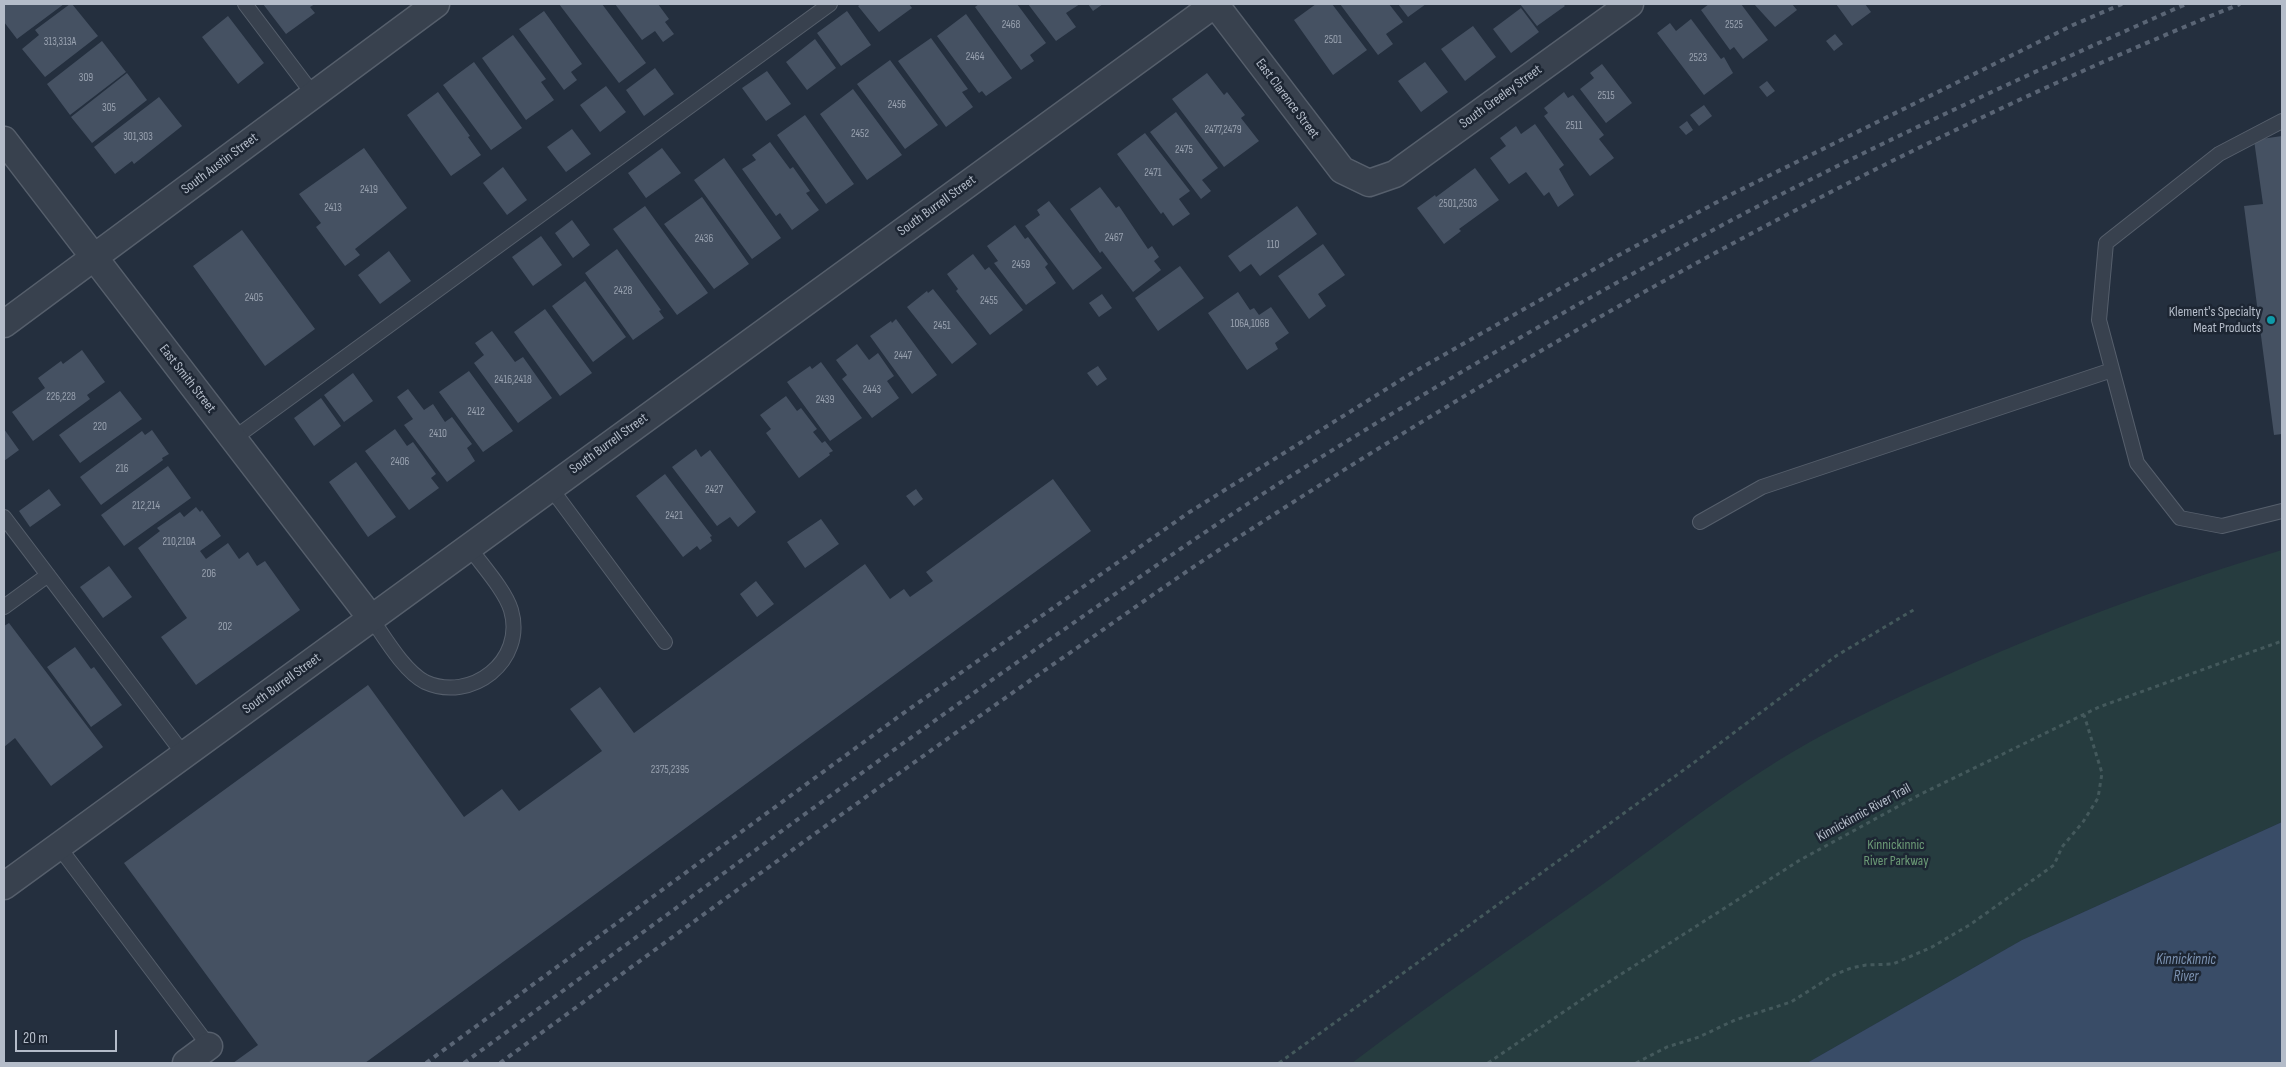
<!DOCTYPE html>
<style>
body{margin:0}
#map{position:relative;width:2286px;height:1067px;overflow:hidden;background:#242f3e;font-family:"Sofia Sans Condensed",sans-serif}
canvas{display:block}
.frame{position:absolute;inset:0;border:5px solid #b4bcc9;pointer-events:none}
.scale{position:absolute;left:15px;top:1030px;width:102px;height:22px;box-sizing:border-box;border:2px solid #b4bcc9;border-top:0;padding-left:6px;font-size:15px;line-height:18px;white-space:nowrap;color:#b4bcc9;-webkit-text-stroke:4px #1d2633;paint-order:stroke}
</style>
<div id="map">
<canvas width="2286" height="1067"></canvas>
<div class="frame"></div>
<div class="scale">20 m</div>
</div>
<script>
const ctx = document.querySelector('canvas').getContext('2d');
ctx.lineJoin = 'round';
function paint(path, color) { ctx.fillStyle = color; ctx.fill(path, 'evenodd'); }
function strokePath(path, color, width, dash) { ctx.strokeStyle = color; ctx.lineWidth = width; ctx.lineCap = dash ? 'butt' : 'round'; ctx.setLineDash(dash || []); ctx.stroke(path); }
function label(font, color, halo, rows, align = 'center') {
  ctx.font = font + ' "Sofia Sans Condensed",sans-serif'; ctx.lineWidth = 5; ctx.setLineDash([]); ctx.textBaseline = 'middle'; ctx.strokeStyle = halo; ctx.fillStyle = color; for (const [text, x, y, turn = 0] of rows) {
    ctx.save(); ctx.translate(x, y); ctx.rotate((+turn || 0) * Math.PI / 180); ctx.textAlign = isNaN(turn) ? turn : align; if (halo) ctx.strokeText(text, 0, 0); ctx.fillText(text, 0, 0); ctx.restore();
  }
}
const green = new Path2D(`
 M2282,550V822L2022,940L1807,1063H1352C1435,1000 1521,942 1606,882C1681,828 1755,769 1838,727C1980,655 2130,596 2282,550Z`);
const water = new Path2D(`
 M2282,822V1062L1807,1063L2022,940Z`);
const building = new Path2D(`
 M4,4H64L17,39L4,22Z
 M70,4H72L98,36L45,77L22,49L39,35L35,30Z
 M263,4H315L310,7L315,13L286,34Z
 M559,4H602L646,63L619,83Z
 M615,4H658L669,19L665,22L674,34L663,42L655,31L642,40Z
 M861,4H909L912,8L879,32L858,6Z
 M979,4H1017L1046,43L1030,55L1034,61L1021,70L975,7Z
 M1028,4H1080L1066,13L1076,27L1056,41Z
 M1088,4H1103L1093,11Z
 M1316,4H1332L1367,50L1333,75L1294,20Z
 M1340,4H1389L1403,22L1386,34L1393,44L1378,55Z
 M1398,4H1426L1408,17Z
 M1520,4H1563L1565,6L1537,26Z
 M1709,4H1741L1768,40L1743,59L1734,47L1730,50L1701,10Z
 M1754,4H1792L1797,10L1775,27Z
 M1836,4H1865L1871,12L1852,26Z
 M1521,8L1539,32L1511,53L1493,29Z
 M544,11L582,64L571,72L577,80L564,90L519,29Z
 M847,11L871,45L841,66L817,33Z
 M966,14L1012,78L986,96L982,91L979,93L937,36Z
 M228,16L264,63L238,84L202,37Z
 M1691,19L1721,59L1724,57L1733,73L1704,95L1657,33L1670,23L1676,31Z
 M1473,26L1496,57L1465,81L1441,49Z
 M1835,34L1843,44L1834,51L1826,41Z
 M513,35L546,79L541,82L554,100L526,120L482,58Z
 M931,38L968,89L962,92L973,107L946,127L898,61Z
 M815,39L836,68L807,90L786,62Z
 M102,41L126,72L70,115L47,84Z
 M890,60L938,125L905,149L857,84Z
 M474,62L522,128L491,150L443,85Z
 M1425,62L1448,92L1421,112L1398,81Z
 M1602,64L1632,103L1606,123L1580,89L1594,78L1590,73Z
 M655,68L674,94L644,116L626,90Z
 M767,71L791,104L766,121L742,88Z
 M127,73L147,100L92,143L71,117Z
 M1207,73L1224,95L1227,92L1245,115L1241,118L1259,141L1224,167L1172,99Z
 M1767,81L1775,91L1767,97L1759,87Z
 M606,86L626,112L600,132L580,105Z
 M853,89L902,155L867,180L820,114Z
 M438,92L470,136L468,137L481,155L451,176L407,115Z
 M1564,92L1568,98L1573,95L1604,135L1599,139L1614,158L1590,176L1544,116L1548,113L1544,108Z
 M159,97L182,126L134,164L132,161L115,174L94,147Z
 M1704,105L1712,116L1699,126L1690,115Z
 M1176,112L1218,168L1202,180L1211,191L1201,199L1150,132Z
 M805,115L854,184L826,204L777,135Z
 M1687,121L1693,130L1686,135L1679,127Z
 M1535,124L1564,165L1559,169L1574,195L1558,207L1549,192L1544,196L1526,172L1509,184L1490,158L1506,146L1500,138L1516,126L1521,134Z
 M572,129L591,154L566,172L547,147Z
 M1145,133L1190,191L1179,199L1190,214L1173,226L1163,212L1161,214L1117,154Z
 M2282,136V434L2274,435L2244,206L2263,204L2254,140Z
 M770,142L790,169L793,167L810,191L806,193L819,210L792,230L780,213L776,216L742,169L756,160L752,155Z
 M364,148L407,208L355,249L360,255L345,266L316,227L321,223L299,194Z
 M662,148L681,173L646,198L628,173Z
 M724,158L781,238L752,259L694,180Z
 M503,167L527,200L507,215L483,183Z
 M1475,168L1499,200L1459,229L1461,231L1444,244L1417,208L1435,195L1436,197Z
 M1100,187L1116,208L1119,206L1148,249L1152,246L1159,257L1154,261L1161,270L1133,292L1102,251L1100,253L1070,209Z
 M702,197L749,264L714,289L664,224Z
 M1049,201L1102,268L1073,290L1025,226L1040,215L1037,210Z
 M645,206L708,293L677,315L613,229Z
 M1297,206L1317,234L1260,276L1251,264L1240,272L1228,256Z
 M572,220L590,245L573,258L555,233Z
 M1015,225L1025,239L1028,237L1048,264L1045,267L1056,283L1026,305L994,263L998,261L987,246Z
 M242,230L315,329L265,366L193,266Z
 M541,236L562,265L533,286L512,257Z
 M1323,244L1345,275L1318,294L1326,306L1309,319L1278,276Z
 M617,249L661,310L659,311L664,318L633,340L585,273Z
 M389,251L411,281L380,304L358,275Z
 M973,254L985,270L989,267L1023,310L990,335L956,291L958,289L947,274Z
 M1180,266L1204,298L1158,331L1135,298Z
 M585,281L626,337L593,362L552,306Z
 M933,289L977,344L952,364L907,307L927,291L928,293Z
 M1238,292L1250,310L1254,308L1259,315L1271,307L1289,333L1275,343L1278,349L1247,370L1208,313Z
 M1102,294L1112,308L1099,317L1089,303Z
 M545,309L592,373L560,396L514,332Z
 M896,319L937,375L912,394L870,336L891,321L892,323Z
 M492,331L515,362L523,357L552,398L518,423L474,363L484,355L475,343Z
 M857,344L869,360L878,353L894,376L887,381L899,398L872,418L842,379L847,375L836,360Z
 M82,350L105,382L87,395L90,399L33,441L12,412L45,388L38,378L61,361L63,364Z
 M821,362L862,418L830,441L787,382L810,366L812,369Z
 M1098,366L1107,379L1097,386L1087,373Z
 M469,371L513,431L483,452L439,392Z
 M353,373L373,401L344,422L324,395Z
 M408,389L424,410L433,404L445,422L452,417L472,444L467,448L475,461L447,482L404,425L413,419L397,397Z
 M120,391L142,419L80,463L59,435Z
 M786,396L797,411L801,408L817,429L813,432L822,443L825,441L833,451L829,453L830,455L799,478L766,433L771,429L760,415Z
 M321,398L341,426L314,446L294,418Z
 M4,429L19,450L4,461Z
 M395,429L407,446L413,442L436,474L431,478L439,488L409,510L365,451Z
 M152,430L169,454L162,458L163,460L101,505L80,477L142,431L145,435Z
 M696,449L701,457L710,450L756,512L738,527L730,517L717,526L672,467Z
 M356,462L396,517L368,537L329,482Z
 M168,466L191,498L124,546L101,515Z
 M665,474L712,536L710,537L712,541L700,550L697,546L683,557L636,496Z
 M1053,479L1091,531L365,1063H233L258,1045L124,863L368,685L464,817L502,789L519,811L602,751L570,709L600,687L634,733L865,564L890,599L904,589L910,597L933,581L926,572Z
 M49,489L61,505L30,527L19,511Z
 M916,489L923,499L914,506L906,496Z
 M196,507L200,512L202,510L221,536L200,551L206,559L228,543L239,559L248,552L257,566L265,561L300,610L196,685L161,637L187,618L138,548L160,531L157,528L180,512L184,517Z
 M821,519L839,544L805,568L787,542Z
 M109,566L132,597L103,618L80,587Z
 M756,581L774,604L757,617L740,594Z
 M9,623L103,747L51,786L15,738L4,747V626Z
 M75,647L91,669L94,667L122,705L91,727L47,667Z`);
const path = new Path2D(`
 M1279,1063L1703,756L1836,656L1915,609
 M1488,1063L1590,994L1800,860L1919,795L2099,707L2282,641
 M1636,1063L1667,1047L1699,1037L1735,1020L1791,1002L1834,975L1851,968L1866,965L1893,964L1932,947L1971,924L2054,865L2062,847L2083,822L2098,798L2102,773L2084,715`);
const lane = new Path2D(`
 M245,4L313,94
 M2282,121L2219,154L2106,243L2099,320L2137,463L2180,518L2222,526L2282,511
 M233,439L830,4
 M550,487L665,642
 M4,517L185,756
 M1700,522L1762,487L2112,370
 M4,607L48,575
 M371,618C385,638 404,671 425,682C471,703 526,661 511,610C505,590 481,564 469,547
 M59,847L209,1046`);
const street = new Path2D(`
 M4,140L371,618
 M4,324L436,4
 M4,886L1215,4L1342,170L1369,183L1395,174L1630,4
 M186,1063L209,1046`);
const rail = new Path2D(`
 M426,1063L898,717L1188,513L1412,373L1619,255L1732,194L2073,25L2122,4
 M464,1063C662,919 858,773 1059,633C1134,581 1209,528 1286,479C1436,385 1588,296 1745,213C1889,138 2037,70 2186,4
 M500,1063C685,928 870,792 1058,661C1112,624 1164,586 1219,550C1542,339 1882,149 2240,4`);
const markers = [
 [2271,320,5,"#0f9aa8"]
];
const numberNames = [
 ["2468",1011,25],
 ["2525",1734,25],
 ["2501",1333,40],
 ["313,313A",60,42],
 ["2464",975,57],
 ["2523",1698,58],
 ["309",86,78],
 ["2515",1606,96],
 ["2456",897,105],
 ["305",109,108],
 ["2511",1574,126],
 ["2477,2479",1223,130],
 ["2452",860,134],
 ["301,303",138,137],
 ["2475",1184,150],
 ["2471",1153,173],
 ["2419",369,190],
 ["2501,2503",1458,204],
 ["2413",333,208],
 ["2467",1114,238],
 ["2436",704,239],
 ["110",1273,245],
 ["2459",1021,265],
 ["2428",623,291],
 ["2405",254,298],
 ["2455",989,301],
 ["106A,106B",1250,324],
 ["2451",942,326],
 ["2447",903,356],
 ["2416,2418",513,380],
 ["2443",872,390],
 ["226,228",61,397],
 ["2439",825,400],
 ["2412",476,412],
 ["220",100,427],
 ["2410",438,434],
 ["2406",400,462],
 ["216",122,469],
 ["2427",714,490],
 ["212,214",146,506],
 ["2421",674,516],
 ["210,210A",179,542],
 ["206",209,574],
 ["202",225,627],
 ["2375,2395",670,770]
];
const streetNames = [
 ["South Greeley Street",1501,97,-36],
 ["East Clarence Street",1287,99,53],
 ["South Austin Street",220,164,-37],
 ["South Burrell Street",937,206,-36],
 ["East Smith Street",187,379,52],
 ["South Burrell Street",609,444,-36],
 ["South Burrell Street",282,684,-36],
 ["Kinnickinnic River Trail",1864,813,-29]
];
const poiNames = [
 ["Klement's Specialty",2261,312],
 ["Meat Products",2261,328]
];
const parkNames = [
 ["Kinnickinnic",1896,845],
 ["River Parkway",1896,861]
];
const waterNames = [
 ["Kinnickinnic",2186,960],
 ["River",2186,977]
];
paint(green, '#263c3f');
paint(water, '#394c67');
paint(building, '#455162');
strokePath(lane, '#565f6c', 16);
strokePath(street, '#565f6c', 29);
strokePath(path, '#44595c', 3, [4, 4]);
strokePath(lane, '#38414e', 14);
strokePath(street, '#38414e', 26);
strokePath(rail, '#5a6575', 4, [5, 5]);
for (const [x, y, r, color] of markers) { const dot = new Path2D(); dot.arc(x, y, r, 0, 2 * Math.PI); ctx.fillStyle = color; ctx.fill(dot); strokePath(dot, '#1d2633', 2); }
label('11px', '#98a1af', null, numberNames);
label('14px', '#b4bcc9', '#1d2633', streetNames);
label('14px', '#b4bcc9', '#1d2633', poiNames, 'right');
label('14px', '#6b9a76', '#1d2633', parkNames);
label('italic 15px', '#7c92b1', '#1d2633', waterNames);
</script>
